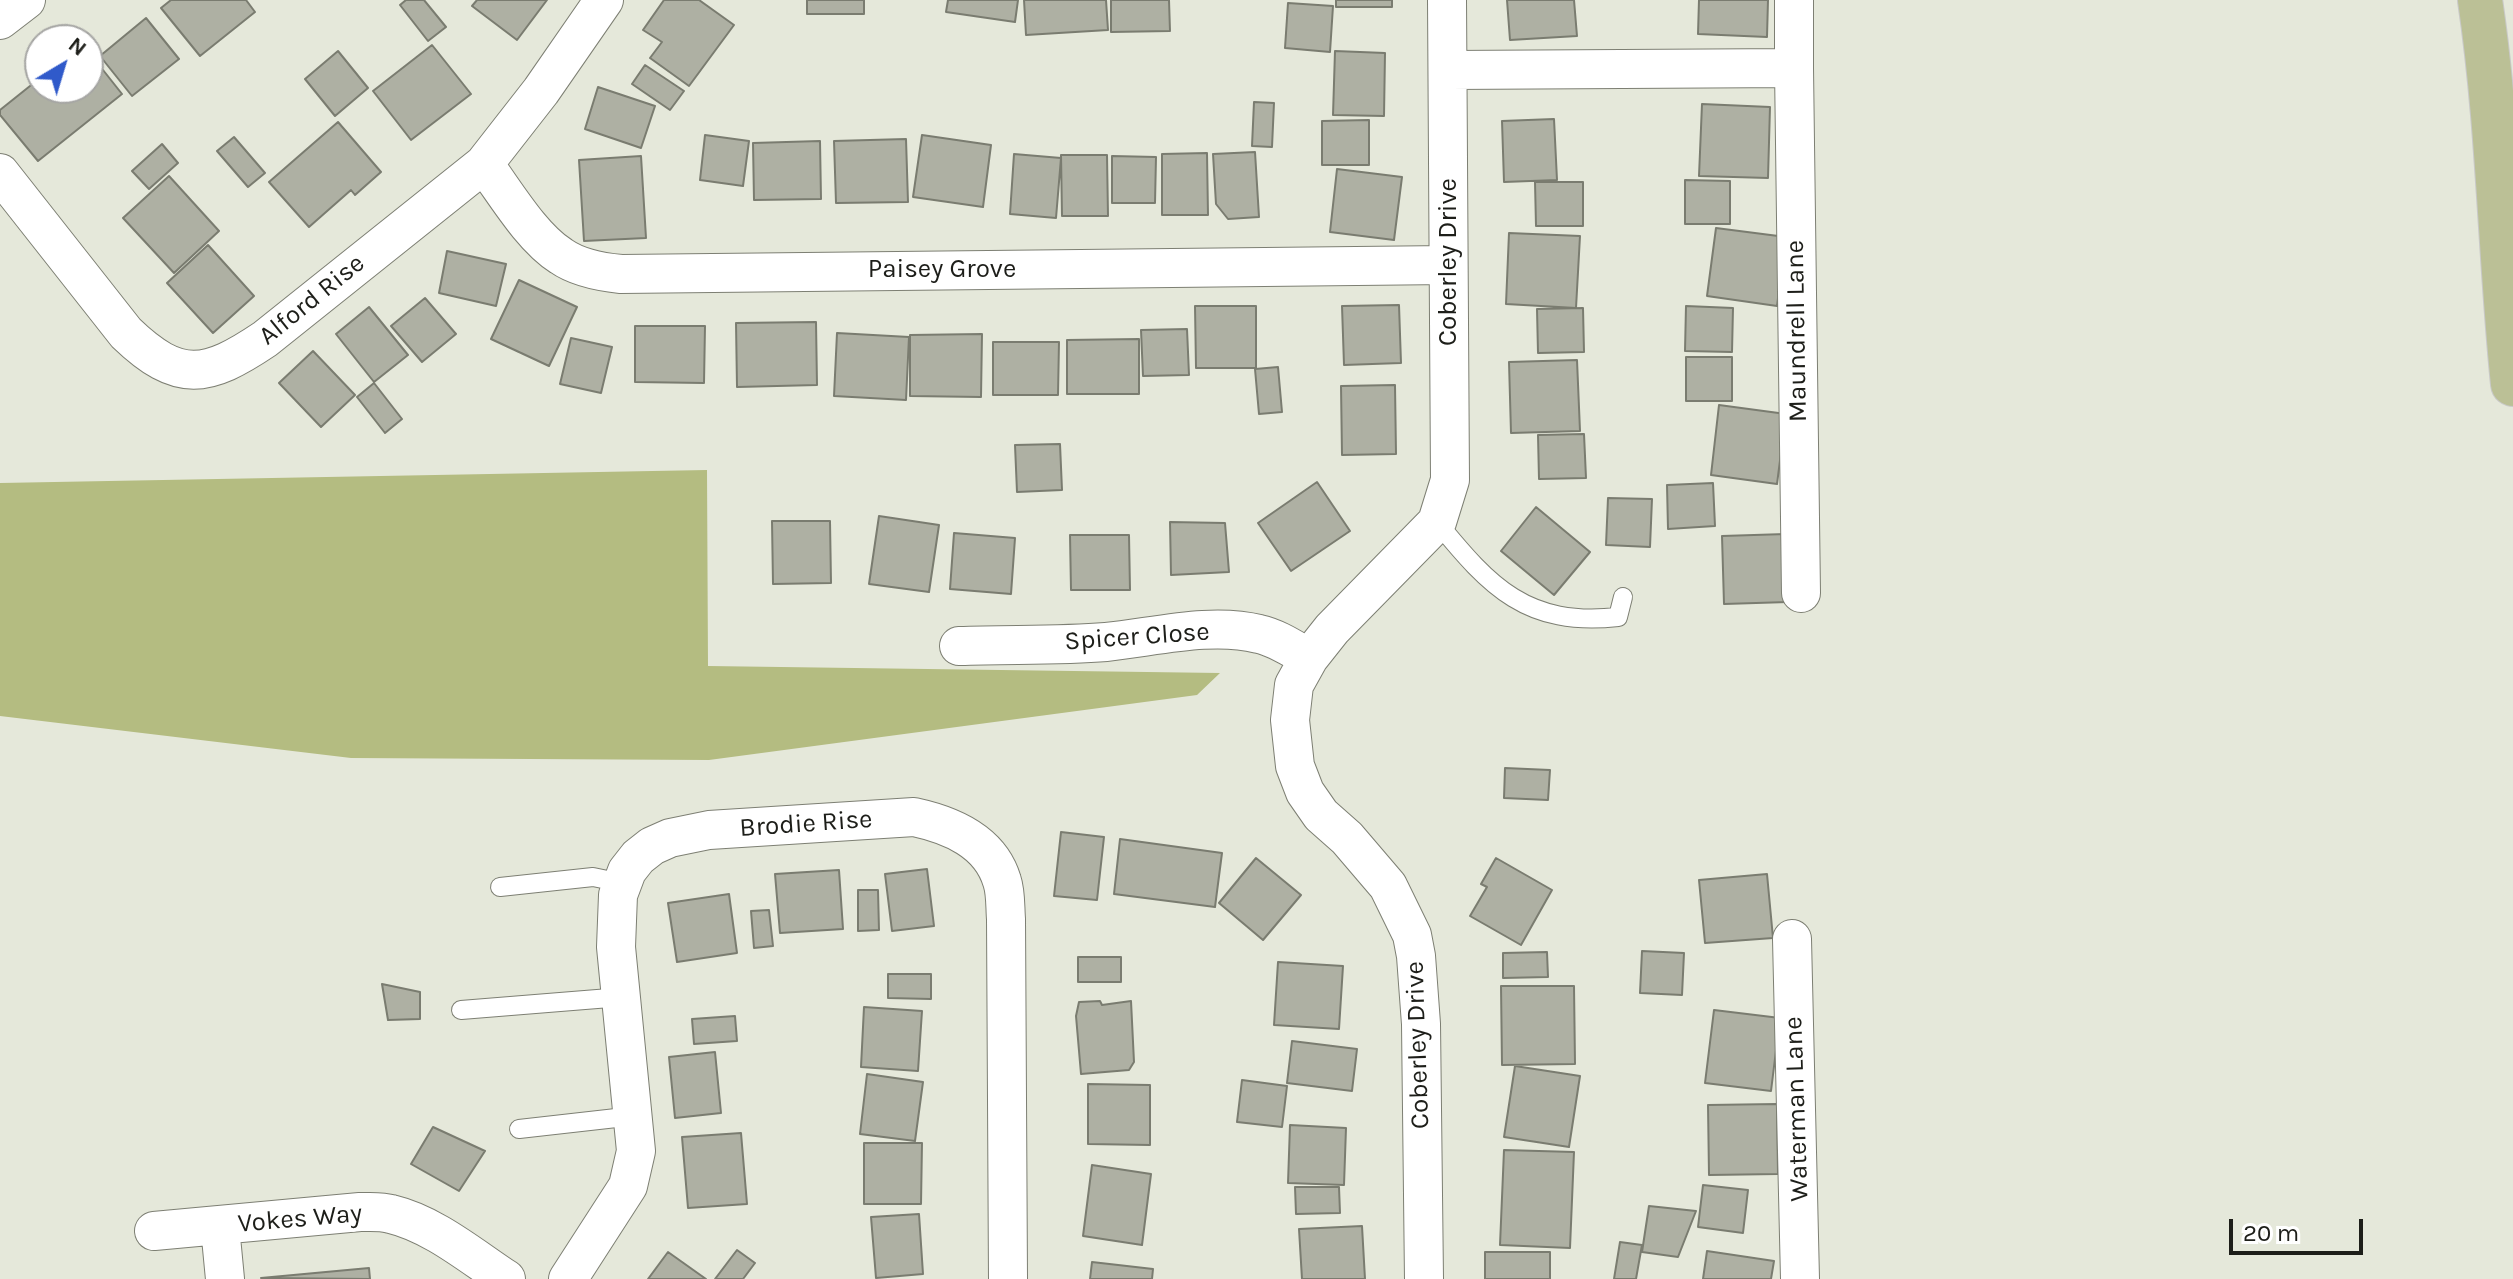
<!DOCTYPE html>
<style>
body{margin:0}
#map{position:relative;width:2513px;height:1279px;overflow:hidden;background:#e5e8da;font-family:Karla,sans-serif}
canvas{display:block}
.north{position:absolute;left:24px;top:24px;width:80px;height:80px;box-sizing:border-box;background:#fff;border:2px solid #a5a5a3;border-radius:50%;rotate:38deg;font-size:22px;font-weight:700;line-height:32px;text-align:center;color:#1d1e19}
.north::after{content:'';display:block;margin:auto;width:28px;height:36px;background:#305aca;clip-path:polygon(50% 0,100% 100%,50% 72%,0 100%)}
.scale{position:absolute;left:2229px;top:1219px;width:134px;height:36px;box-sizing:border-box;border:4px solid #1d1e19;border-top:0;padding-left:10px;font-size:24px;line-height:28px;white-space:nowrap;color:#1d1e19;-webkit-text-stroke:6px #fff;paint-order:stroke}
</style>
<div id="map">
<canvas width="2513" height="1279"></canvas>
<div class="north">N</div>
<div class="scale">20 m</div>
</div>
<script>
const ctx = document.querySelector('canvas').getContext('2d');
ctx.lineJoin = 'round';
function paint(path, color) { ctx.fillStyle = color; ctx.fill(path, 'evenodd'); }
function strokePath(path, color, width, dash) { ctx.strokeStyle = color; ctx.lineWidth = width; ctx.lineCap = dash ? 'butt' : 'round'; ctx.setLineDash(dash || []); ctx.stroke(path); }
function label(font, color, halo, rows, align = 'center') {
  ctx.font = font + ' Karla,sans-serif'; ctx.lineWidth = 7; ctx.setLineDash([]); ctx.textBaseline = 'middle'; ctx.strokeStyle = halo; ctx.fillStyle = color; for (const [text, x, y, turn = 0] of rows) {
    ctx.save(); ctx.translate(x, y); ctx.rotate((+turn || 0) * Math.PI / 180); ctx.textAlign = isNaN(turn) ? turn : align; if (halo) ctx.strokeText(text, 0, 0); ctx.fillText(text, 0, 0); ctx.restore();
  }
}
const green = new Path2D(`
 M707,470L708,666L1220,673L1197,695L709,760L351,758L0,716V483Z`);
const building = new Path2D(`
 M171,0H246L255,12L200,56L161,8Z
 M406,0H424L446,27L428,41L400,5Z
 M477,0H547L517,40L472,6Z
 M664,0H699L734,25L689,86L650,58L662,42L643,30Z
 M807,0H864V14H807Z
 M948,0H1018L1015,22L946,12Z
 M1024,0H1106L1108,30L1026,35Z
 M1111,0H1169L1170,31L1111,32Z
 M1336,0H1392V7H1336Z
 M1507,0H1574L1577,36L1510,40Z
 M1699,0H1768L1767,37L1698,34Z
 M1288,3L1333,6L1330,52L1285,48Z
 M146,18L179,59L132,96L100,56Z
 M432,45L471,94L411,140L373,91Z
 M88,51L122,94L38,161L0,115V110L40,78V88H88Z
 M338,51L368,88L335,116L305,79Z
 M1335,51L1385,53L1384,116L1333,115Z
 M645,65L684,91L670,110L632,84Z
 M598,87L655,106L641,148L585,129Z
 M1254,102L1274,103L1272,147L1252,146Z
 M1702,104L1770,107L1768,178L1699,176Z
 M1554,119L1557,180L1504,182L1502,121Z
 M1369,120V165H1322V121Z
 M338,122L381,172L355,195L351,190L309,227L269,182Z
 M705,135L749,141L743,186L700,180Z
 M922,135L991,145L983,207L913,197Z
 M234,137L265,173L248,187L217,151Z
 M906,139L908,202L836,203L834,141Z
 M820,141L821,199L754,200L753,143Z
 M162,144L178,163L149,189L132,171Z
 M1255,152L1259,217L1228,219L1216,204L1213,154Z
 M1207,153L1208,215H1162V154Z
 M1014,154L1061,158L1056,218L1010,214Z
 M1061,155H1107L1108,216H1062Z
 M641,156L646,238L584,241L579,160Z
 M1112,156L1156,157L1155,203H1112Z
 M1337,169L1402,177L1394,240L1330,232Z
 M169,176L219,231L174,273L123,218Z
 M1685,180L1730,181V224H1685Z
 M1535,182H1583V226H1536Z
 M1716,228L1786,237L1777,306L1707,296Z
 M1509,233L1580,236L1576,308L1506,304Z
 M208,245L254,296L213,333L167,283Z
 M447,251L506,264L496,306L439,293Z
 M519,280L577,307L549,366L491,339Z
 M425,298L456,334L422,362L391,326Z
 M1399,305L1401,363L1344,365L1342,306Z
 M1195,306H1256V368H1196Z
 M1686,306L1733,308L1732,352L1685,351Z
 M369,307L408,355L374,382L336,334Z
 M1583,308L1584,352L1538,353L1537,309Z
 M816,322L817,385L737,387L736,323Z
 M635,326H705L704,383L635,382Z
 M1187,329L1189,375L1143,376L1141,330Z
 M837,333L909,337L906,400L834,396Z
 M982,334L981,397L910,396V335Z
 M571,338L612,347L601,393L560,384Z
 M1139,339V394H1067V340Z
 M993,342H1059L1058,395H993Z
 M313,351L355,395L321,427L279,383Z
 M1686,357H1732V401H1686Z
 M1577,360L1580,431L1511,433L1509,362Z
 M1278,367L1282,412L1259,414L1255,369Z
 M374,383L402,419L385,433L357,397Z
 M1395,385L1396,454L1342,455L1341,386Z
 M1719,405L1786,414L1777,484L1711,475Z
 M1584,434L1586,478L1539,479L1538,435Z
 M1060,444L1062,490L1017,492L1015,445Z
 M1317,482L1350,531L1291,571L1258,523Z
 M1713,483L1715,526L1668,529L1667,485Z
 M1608,498L1652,499L1650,547L1606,545Z
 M1536,507L1590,552L1554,595L1501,551Z
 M879,516L939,525L929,592L869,584Z
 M772,521H830L831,583L773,584Z
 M1170,522L1225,523L1229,572L1171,575Z
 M954,533L1015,538L1011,594L950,589Z
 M1786,534L1788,602L1724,604L1722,536Z
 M1070,535H1129L1130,590H1071Z
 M1505,768L1550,770L1548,800L1504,798Z
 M1061,832L1104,837L1097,900L1054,896Z
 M1120,839L1222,853L1215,907L1114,894Z
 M1256,858L1301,895L1263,940L1219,903Z
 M1496,858L1552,890L1521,945L1470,916L1487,887L1481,884Z
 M927,869L934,926L892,931L885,874Z
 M839,870L843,929L780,933L775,874Z
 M1767,874L1773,938L1705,943L1699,880Z
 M858,890H878L879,930L858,931Z
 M729,894L737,953L677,962L668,903Z
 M769,910L773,946L754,948L751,911Z
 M1642,951L1684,953L1682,995L1640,993Z
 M1547,952L1548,977L1503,978V953Z
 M1078,957H1121V982H1078Z
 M1278,962L1343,966L1339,1029L1274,1025Z
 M888,974H931V999L888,998Z
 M382,984L420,992V1019L388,1020Z
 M1501,986H1574L1575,1064L1502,1065Z
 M1100,1001L1102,1005L1131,1001L1134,1062L1129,1070L1081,1074L1076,1016L1079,1002Z
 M864,1007L922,1011L918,1071L861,1067Z
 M1714,1010L1780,1018L1771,1091L1705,1083Z
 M735,1016L737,1041L694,1044L692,1019Z
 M1292,1041L1357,1049L1352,1091L1287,1083Z
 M715,1052L721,1113L675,1118L669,1057Z
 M1515,1066L1580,1076L1569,1147L1504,1137Z
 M867,1074L923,1082L915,1141L860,1134Z
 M1242,1080L1287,1086L1282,1127L1237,1122Z
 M1088,1084L1150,1085V1145L1088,1144Z
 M1777,1104L1778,1174L1709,1175L1708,1105Z
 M1290,1125L1346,1128L1344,1185L1288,1183Z
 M433,1127L485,1151L459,1191L411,1164Z
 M741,1133L747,1204L688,1208L682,1137Z
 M864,1143H922L921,1204H864Z
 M1504,1150L1574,1152L1570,1248L1500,1245Z
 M1092,1165L1151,1174L1142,1245L1083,1236Z
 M1703,1185L1748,1190L1743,1233L1698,1227Z
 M1295,1187H1339L1340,1213L1296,1214Z
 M1649,1206L1696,1211L1678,1257L1642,1252Z
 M919,1214L923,1274L876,1278L871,1217Z
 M1362,1226L1365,1279H1302L1299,1229Z
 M1620,1242L1642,1245L1636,1279H1614Z
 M737,1250L755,1263L743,1279H715Z
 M1707,1251L1774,1261L1771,1279H1703Z
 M668,1252L706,1279H648Z
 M1485,1252H1550V1279H1485Z
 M1092,1262L1153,1269L1152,1279H1090Z
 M369,1268L370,1279L261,1278Z`);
const service = new Path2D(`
 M1437,522C1490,587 1527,627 1618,617L1623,597
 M500,887L593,877L622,883
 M461,1010L622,997
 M519,1129L634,1116`);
const minor = new Path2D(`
 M0,20L26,0
 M1794,68L1801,593
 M1450,70L1794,68V0
 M484,164C505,192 531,237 561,256C578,268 601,272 621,274L1448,265
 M0,173L126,333C179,384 207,378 265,339L484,164L541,91L604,0
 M959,646C1008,644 1058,646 1106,642C1155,637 1211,622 1259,634C1277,638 1293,649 1309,658
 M1792,939L1800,1279
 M220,1227L225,1279
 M154,1231L360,1212C370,1212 381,1211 391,1214C433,1224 471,1256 506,1279
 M568,1279L628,1186L636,1151L616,947L618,895L627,871L638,857L652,846L670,838L709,830L914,817C951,825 990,841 1002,881C1006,893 1005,907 1006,919L1008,1279
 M1424,1279L1421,1024L1416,956L1412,935L1388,886L1347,838L1321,815L1305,792L1295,766L1290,720L1294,685L1309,658L1332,629L1437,522L1450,480L1447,0`);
const primary = new Path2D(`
 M2480,0C2499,127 2500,257 2513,384`);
const streetNames = [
 ["Coberley Drive",1449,262,-90],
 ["Paisey Grove",942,270],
 ["Alford Rise",312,300,-39],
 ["Maundrell Lane",1797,331,-91],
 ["Spicer Close",1137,637,-4],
 ["Brodie Rise",806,824,-4],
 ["Coberley Drive",1418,1045,-92],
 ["Waterman Lane",1797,1109,-92],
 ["Vokes Way",300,1219,-5]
];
paint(green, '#b4bc81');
paint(building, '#aeb0a3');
strokePath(building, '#7a7c70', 2);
strokePath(service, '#7d7f73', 20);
strokePath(minor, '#7d7f73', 40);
strokePath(primary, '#c9c9c8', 46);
strokePath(service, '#fff', 18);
strokePath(minor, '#fff', 38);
strokePath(primary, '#bbc096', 44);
label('26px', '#1d1e19', '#fff', streetNames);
</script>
